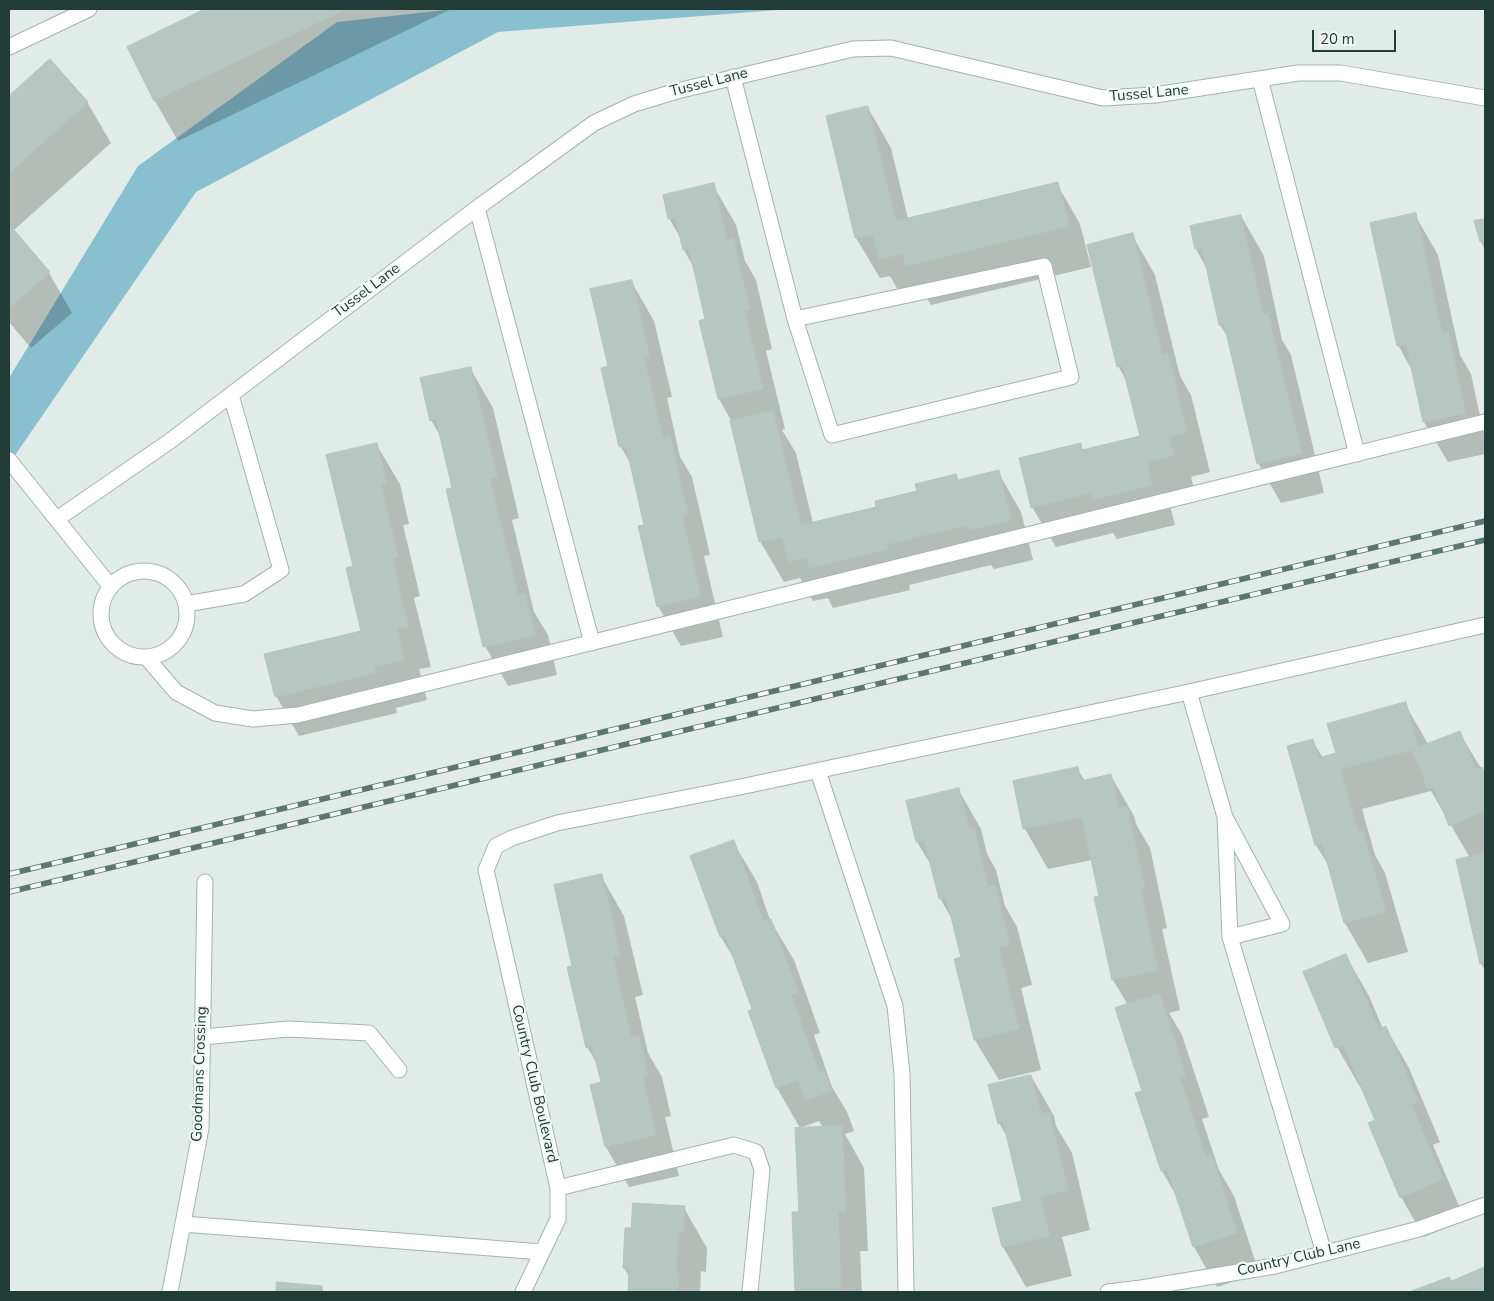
<!DOCTYPE html>
<style>
body{margin:0}
#map{position:relative;width:1494px;height:1301px;overflow:hidden;background:#e1ebe7;font-family:"Nunito Sans",sans-serif}
canvas{display:block}
.frame{position:absolute;inset:0;border:10px solid #213c37;pointer-events:none}
.scale{position:absolute;left:1312px;top:30px;width:84px;height:22px;box-sizing:border-box;border:2px solid #213c37;border-top:0;padding-left:6px;font-size:15px;line-height:18px;white-space:nowrap;color:#213c37;-webkit-text-stroke:4px #f1f8f5;paint-order:stroke}
</style>
<div id="map">
<canvas width="1494" height="1301"></canvas>
<div class="frame"></div>
<div class="scale">20 m</div>
</div>
<script>
const ctx = document.querySelector('canvas').getContext('2d');
ctx.lineJoin = 'round';
function paint(path, color) { ctx.fillStyle = color; ctx.fill(path, 'evenodd'); }
function strokePath(path, color, width, dash) { ctx.strokeStyle = color; ctx.lineWidth = width; ctx.lineCap = dash ? 'butt' : 'round'; ctx.setLineDash(dash || []); ctx.stroke(path); }
function label(font, color, halo, rows, align = 'center') {
  ctx.font = font + ' "Nunito Sans",sans-serif'; ctx.lineWidth = 4.5; ctx.setLineDash([]); ctx.textBaseline = 'middle'; ctx.strokeStyle = halo; ctx.fillStyle = color; for (const [text, x, y, turn = 0] of rows) {
    ctx.save(); ctx.translate(x, y); ctx.rotate((+turn || 0) * Math.PI / 180); ctx.textAlign = isNaN(turn) ? turn : align; if (halo) ctx.strokeText(text, 0, 0); ctx.fillText(text, 0, 0); ctx.restore();
  }
}
const water = new Path2D(`
 M454,9H790L498,32L196,192L9,464V378L138,166L337,22Z`);
const shadow = new Path2D(`
 M208,9H451L178,141L155,101L129,47Z
 M50,61L87,102L111,143L13,231L49,273L72,313L31,348L9,322V98Z
 M868,108L891,148L908,219L1057,184L1080,224L1091,267L931,305L924,294L903,299L890,276L880,278L856,238L828,117Z
 M713,185L736,225L745,261L756,280L772,349L766,351L785,429L782,430L796,453L813,523L878,508L956,476L959,481L998,472L1021,512L1033,560L994,569L991,565L909,585L910,590L833,608L828,598L813,601L800,578L784,582L760,541L732,422L719,399L701,322L707,320L694,268L684,250L681,239L669,218Z
 M1415,215L1438,255L1460,355L1471,374L1485,439V454L1448,462L1424,422L1413,372L1398,345Z
 M1241,216L1264,256L1282,340L1291,355L1324,493L1281,503L1258,463L1229,339L1220,325L1208,271L1196,249Z
 M1485,220V250L1481,242L1476,222Z
 M1132,235L1155,275L1180,376L1191,395L1210,472L1191,477L1196,496L1169,502L1175,525L1117,539L1113,533L1056,547L1032,507L1080,445L1084,450L1141,436L1128,383L1118,366Z
 M631,281L654,321L672,397L667,398L680,457L692,477L710,555L704,556L723,637L681,646L658,606L646,526L632,466L621,447L602,369L610,367Z
 M470,368L493,408L519,518L512,520L534,612L548,635L557,675L508,686L485,646L453,489L442,439L431,420Z
 M376,444L400,484L409,524L403,525L420,596L414,598L431,667L419,669L427,700L396,708L397,713L299,736L276,696L363,632L354,567Z
 M1405,704L1428,744L1459,732L1485,775V971L1481,963L1470,858L1431,791L1362,809L1375,855L1385,873L1408,952L1368,963L1345,923L1330,868L1316,845L1312,740L1323,758L1337,754Z
 M1077,769L1085,781L1111,776L1134,816L1136,824L1150,848L1167,928L1162,929L1180,1010L1169,1013L1182,1035L1209,1117L1202,1119L1219,1170L1234,1196L1259,1273L1217,1287L1194,1247L1178,1199L1162,1171L1128,1005L1113,980L1100,897L1092,860L1048,869L1025,829L1015,782Z
 M958,789L981,829L987,854L996,870L1005,906L1017,927L1032,985L1021,988L1041,1070L999,1080L975,1040L962,958L953,921L940,898L933,868L917,842Z
 M733,842L757,882L770,920L794,960L820,1033L814,1035L832,1087L847,1112L854,1131L845,1134L864,1168L868,1251H860L862,1292H796L793,1214H800L823,1128L819,1121L800,1128L777,1088L749,1012L754,1010L737,964L721,937L692,857Z
 M601,876L624,916L643,995L635,997L648,1053L662,1077L671,1116L665,1117L679,1176L629,1187L606,1147L602,1083L599,1067L587,1047L574,967Z
 M1346,956L1369,996L1383,1029L1386,1028L1409,1068L1440,1142L1433,1145L1465,1220L1424,1237L1401,1197L1377,1120L1362,1086L1360,1087L1337,1047Z
 M1031,1076L1054,1116L1056,1126L1072,1153L1090,1230L1062,1237L1072,1276L1026,1287L1003,1247L1024,1202L1009,1140L999,1123Z
 M684,1208L707,1248L706,1272L701,1271L700,1292H629L630,1278L624,1268L632,1230Z
 M1485,1269V1292H1412L1448,1278L1451,1282Z
 M278,1284L321,1287L324,1292H277Z`);
const building = new Path2D(`
 M205,9H346L154,101L127,47Z
 M50,59L88,102L9,173V96Z
 M868,106L896,221L1058,182L1069,226L906,266L903,254L879,259L873,234L855,238L826,116Z
 M714,183L727,240L733,238L750,309L744,310L763,389L718,399L699,321L705,319L689,249L683,250L675,217L668,219L663,195Z
 M1416,213L1442,333L1448,332L1466,413L1423,422L1406,344L1397,346L1370,223Z
 M1241,215L1263,315L1268,314L1302,453L1257,464L1224,324L1219,325L1202,248L1195,249L1190,226Z
 M1485,219V241L1480,242L1474,221Z
 M9,224L50,272L9,308Z
 M1133,233L1162,355L1168,353L1187,432L1169,437L1174,455L1147,462L1152,485L1092,500L1091,493L1031,508L1019,458L1081,443L1082,450L1140,436L1122,365L1117,367L1087,245Z
 M632,280L650,357L644,358L663,437L670,436L688,515L682,516L701,596L657,607L638,526L644,525L626,446L619,447L601,368L608,366L590,289Z
 M471,367L497,477L490,479L518,595L525,594L535,635L483,647L446,489L452,488L436,419L430,421L420,378Z
 M773,411L801,525L876,507L875,501L917,491L915,484L956,474L958,480L999,470L1011,520L969,530L968,525L887,544L888,549L809,568L807,557L789,562L782,537L759,542L730,421Z
 M377,443L387,484L381,485L398,556L392,558L408,626L397,629L404,660L373,667L375,673L275,697L264,654L361,631L346,568L353,566L326,455Z
 M1406,702L1418,747L1460,731L1476,770L1482,767L1485,774V811L1449,826L1434,787L1428,789L1412,750L1340,769L1358,832L1363,831L1386,912L1344,923L1322,844L1315,845L1287,746L1313,739L1318,758L1336,753L1327,724Z
 M1078,767L1081,781L1111,774L1119,808L1127,806L1145,888L1140,889L1158,970L1112,980L1094,897L1099,896L1082,817L1023,829L1013,781Z
 M959,788L969,829L974,828L988,887L995,885L1010,945L999,948L1019,1029L974,1040L954,959L961,957L946,897L939,899L924,840L916,842L906,801Z
 M734,840L763,921L771,919L798,992L791,995L819,1072L824,1070L831,1091L806,1100L798,1080L776,1088L748,1011L752,1009L725,935L720,937L690,856Z
 M1484,853L1485,860V962L1480,964L1456,860Z
 M602,874L620,955L613,957L631,1037L639,1035L648,1075L643,1077L656,1135L605,1147L590,1085L601,1082L592,1046L586,1048L567,967L572,966L554,885Z
 M1346,954L1379,1029L1386,1026L1418,1101L1411,1104L1443,1179L1400,1198L1368,1123L1375,1120L1343,1045L1335,1048L1303,972Z
 M1160,994L1186,1077L1180,1078L1206,1157L1212,1155L1237,1233L1193,1247L1167,1169L1161,1171L1135,1093L1142,1091L1115,1008Z
 M1031,1075L1041,1114L1049,1112L1068,1190L1040,1197L1050,1236L1002,1247L992,1208L1022,1201L1003,1122L998,1124L988,1085Z
 M842,1126L846,1211H838L841,1292H795L792,1212H799L795,1128Z
 M633,1203L685,1206L683,1232H679L676,1272H679L678,1292H628L629,1269L623,1268L625,1228H631Z
 M1485,1267V1292H1409L1449,1277L1451,1281Z
 M277,1282L322,1286V1292H276Z`);
const minor = new Path2D(`
 M9,47L89,9
 M733,77L795,319
 M1260,79L1357,454
 M477,208L592,643
 M1044,266L1071,377L832,435L795,319Z
 M9,460L111,587
 M57,519L170,441L477,208L594,123L634,104L677,91L853,49L891,48L1103,98L1155,95L1298,73H1341L1485,98
 M101 614a43 43 0 1 1 86 0a43 43 0 1 1-86 0Z
 M186,604L244,594L281,570L231,395
 M147,658L176,692L215,713L253,719L298,715L1485,422
 M1189,692L1225,817L1282,924L1230,937
 M818,771L895,1006L902,1074L906,1292
 M1225,817L1230,937L1324,1253
 M203,1037L288,1029L369,1033L399,1070
 M558,1188L734,1145L756,1152L762,1170L750,1292
 M183,1224L542,1252
 M170,1292L201,1128L205,882
 M523,1292L558,1219V1188L486,870L496,846L512,838L557,823L740,787L1189,692L1485,625
 M1108,1292L1141,1288L1275,1266L1419,1229L1485,1205`);
const rail = new Path2D(`
 M9,874L1485,521
 M9,892L1149,619L1485,540`);
const streetNames = [
 ["Tussel Lane",709,83,-14],
 ["Tussel Lane",1149,94,-5],
 ["Tussel Lane",367,291,-37],
 ["Goodmans Crossing",200,1074,-88],
 ["Country Club Boulevard",534,1084,77],
 ["Country Club Lane",1299,1258,-13]
];
paint(water, '#89c0d0');
paint(shadow, '#0003');
paint(building, '#b6c6c0');
strokePath(building, '#b3c5bf', 1);
strokePath(minor, '#a4b3af', 17);
strokePath(minor, '#fff', 15);
strokePath(rail, '#5c7772', 5.5);
strokePath(rail, '#f1f8f5', 4, [11]);
label('15px', '#213c37', '#f1f8f5', streetNames);
</script>
